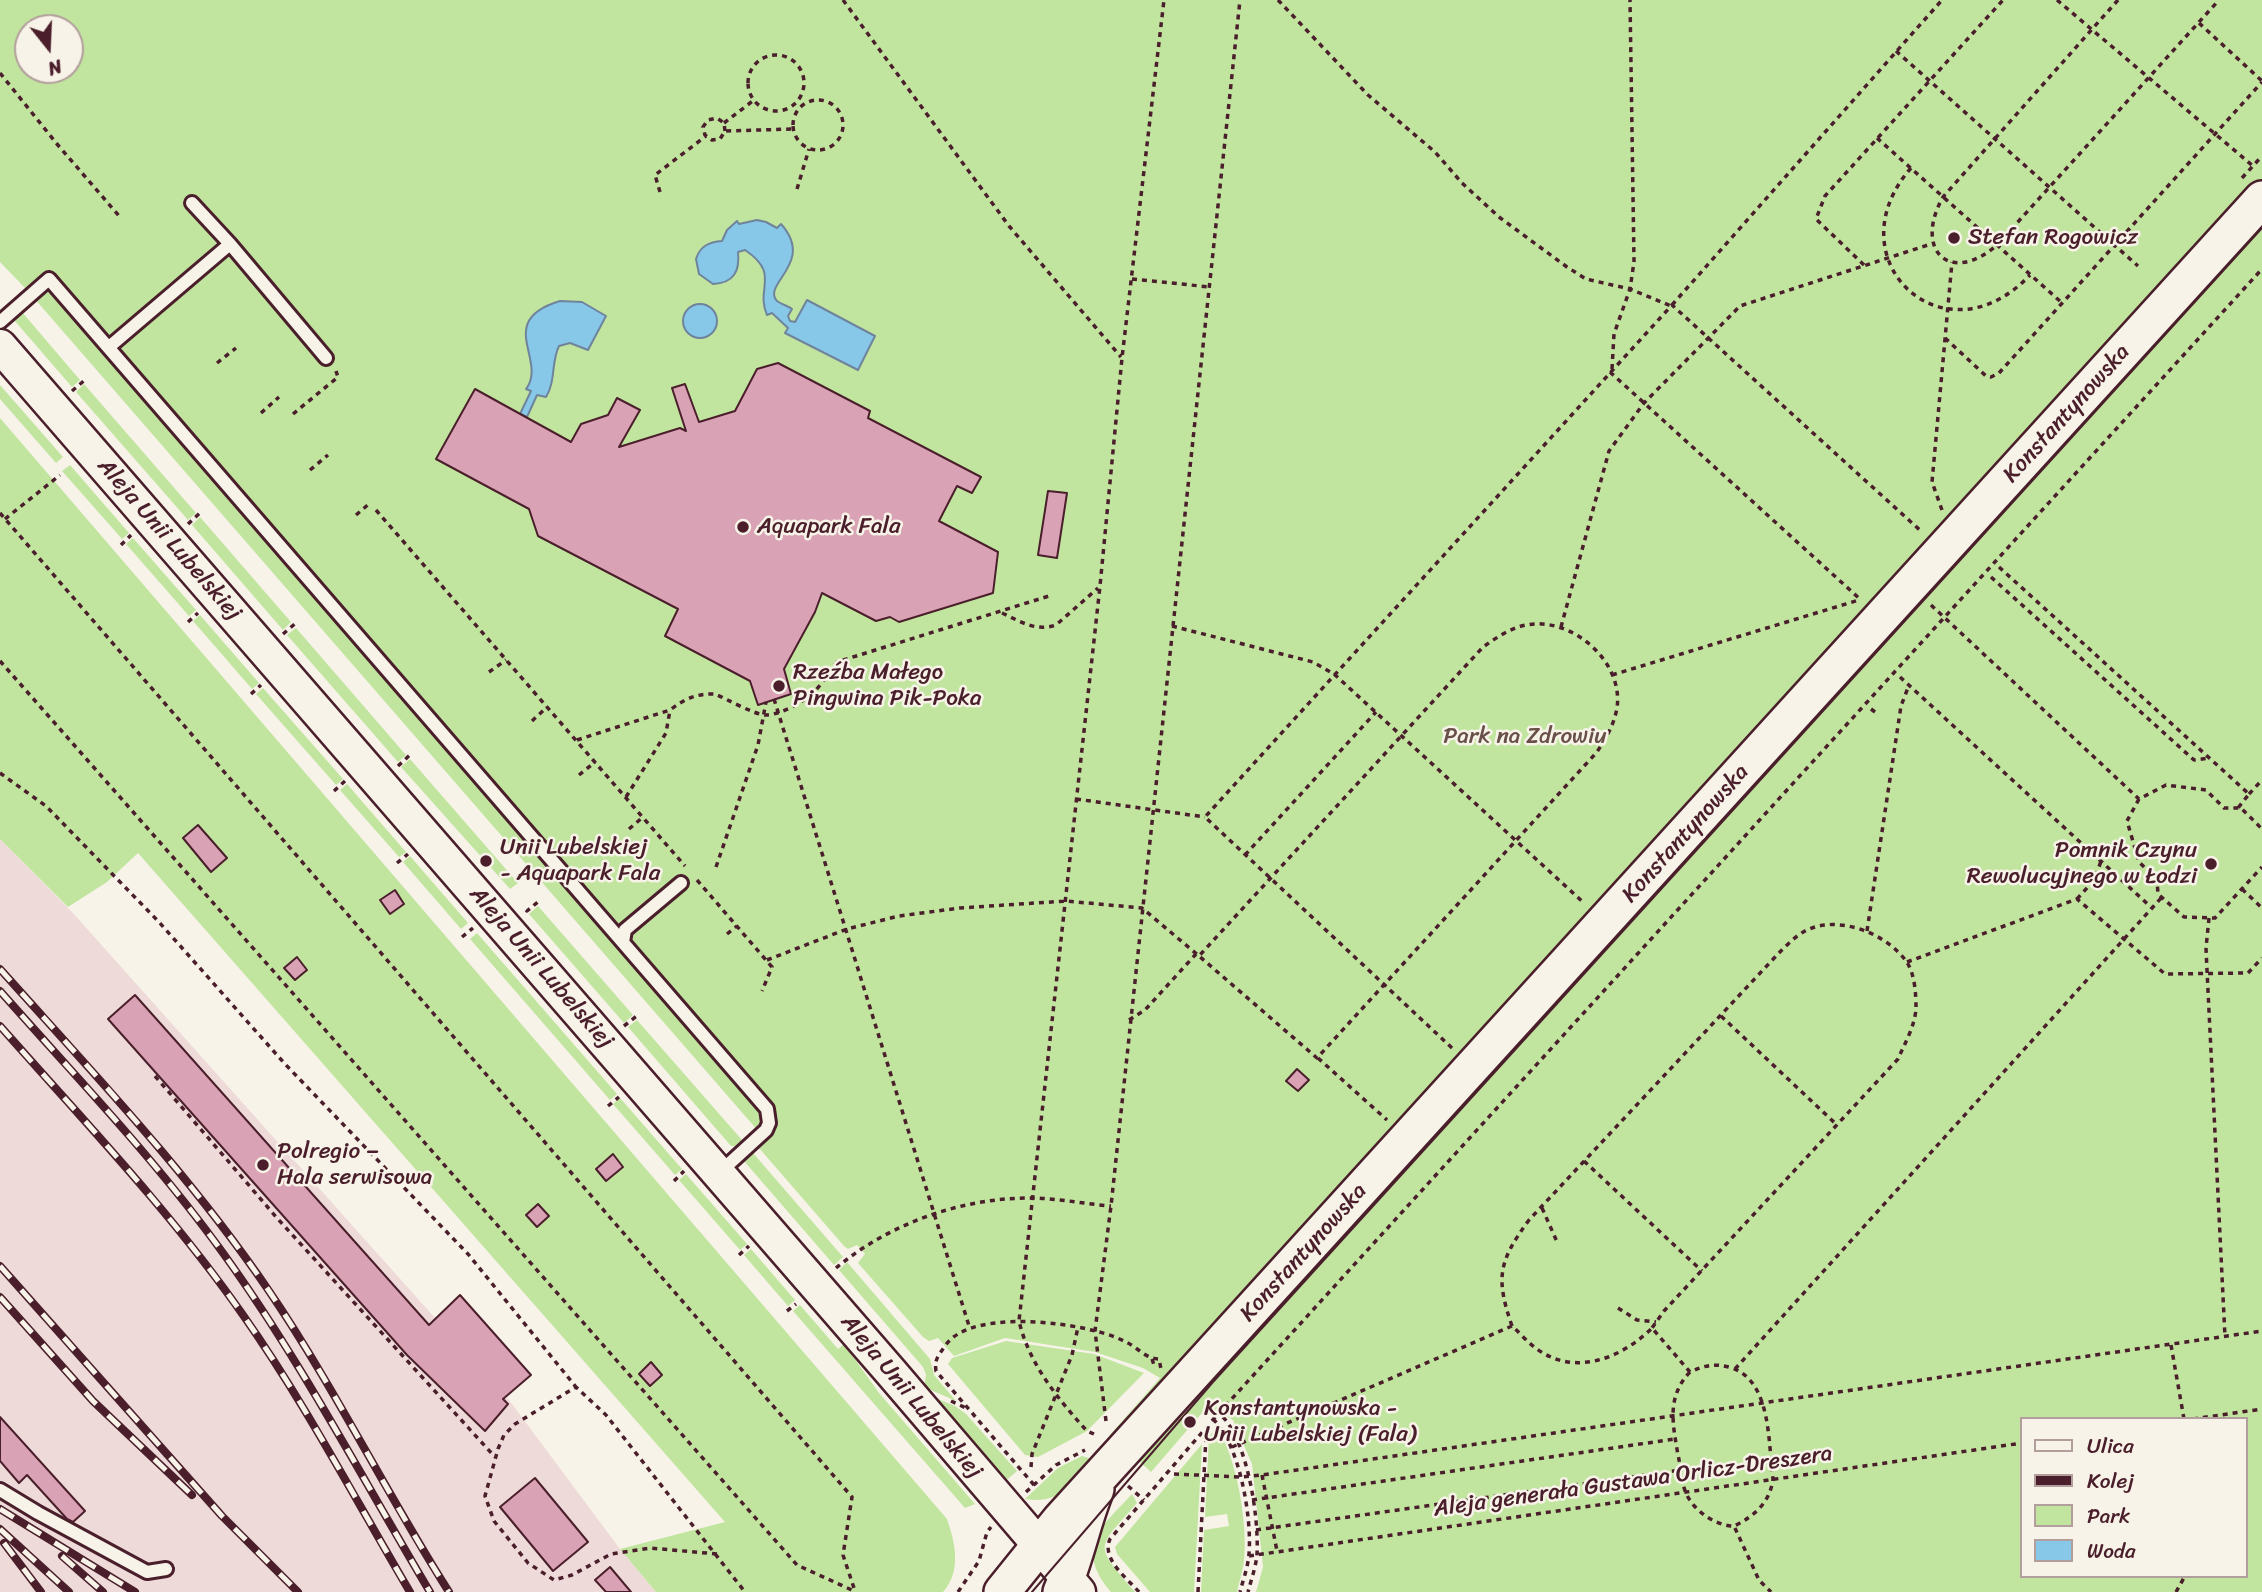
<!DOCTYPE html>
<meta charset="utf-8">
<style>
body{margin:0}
#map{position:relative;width:2262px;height:1592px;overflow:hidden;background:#f7f3e8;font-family:Sriracha,sans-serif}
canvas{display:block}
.legend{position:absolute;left:2020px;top:1417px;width:228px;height:161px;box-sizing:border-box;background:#f7f3e8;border:2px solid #b29e9c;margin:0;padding:9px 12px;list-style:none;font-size:21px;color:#4a1f2b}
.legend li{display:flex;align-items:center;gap:14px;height:35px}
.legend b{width:35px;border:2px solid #b29e9c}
.north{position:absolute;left:14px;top:14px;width:70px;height:70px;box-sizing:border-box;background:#f7f3e8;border:2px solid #b29e9c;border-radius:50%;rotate:162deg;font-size:19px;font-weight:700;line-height:28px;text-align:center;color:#4a1f2b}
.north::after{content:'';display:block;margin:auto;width:24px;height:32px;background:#4a1f2b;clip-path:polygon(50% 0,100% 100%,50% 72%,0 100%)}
</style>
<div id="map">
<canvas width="2262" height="1592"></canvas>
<ul class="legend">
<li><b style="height:9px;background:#f7f3e8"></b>Ulica</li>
<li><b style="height:9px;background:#4a1f2b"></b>Kolej</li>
<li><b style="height:19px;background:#c1e59f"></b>Park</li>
<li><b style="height:19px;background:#87c7e8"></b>Woda</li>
</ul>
<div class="north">N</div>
</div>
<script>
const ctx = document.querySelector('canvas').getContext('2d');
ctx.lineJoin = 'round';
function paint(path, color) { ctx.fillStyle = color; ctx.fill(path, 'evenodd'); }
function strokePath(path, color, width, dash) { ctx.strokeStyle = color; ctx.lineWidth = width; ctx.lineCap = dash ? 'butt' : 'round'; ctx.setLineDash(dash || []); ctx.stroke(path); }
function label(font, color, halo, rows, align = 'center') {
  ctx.font = font + ' Sriracha,sans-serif'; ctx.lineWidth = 5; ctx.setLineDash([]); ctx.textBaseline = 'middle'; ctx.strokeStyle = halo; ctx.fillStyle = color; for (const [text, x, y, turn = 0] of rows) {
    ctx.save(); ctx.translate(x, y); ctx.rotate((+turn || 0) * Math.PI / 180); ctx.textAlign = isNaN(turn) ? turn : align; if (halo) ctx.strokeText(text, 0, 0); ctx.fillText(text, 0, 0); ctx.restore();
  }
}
const built = new Path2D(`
 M0,839L72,912L512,1404L620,1549L656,1592H0Z`);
const green = new Path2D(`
 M0,0H2262V1592H1256L1263,1567L1252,1464L1233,1420L1208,1406L1151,1472L1139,1461L1193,1398L1114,1440L1109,1436L1160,1378L1143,1368L1095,1352L1005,1338L954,1356L938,1338L929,1341L923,1337L858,1263L865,1254L857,1245L848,1249L844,1246L759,1148L766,1140L27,290L0,262ZM28,28H70V70H28ZM2022,1419H2246V1576H2022Z
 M22,312L80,380L72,387L14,320Z
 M84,384L196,513L188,520L76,392Z
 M0,385L63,457L56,463L0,399Z
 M0,418L947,1519C955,1542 962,1571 943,1592H656L620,1549L725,1522L138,853L107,882L68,907L0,839Z
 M70,465L129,533L122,539L62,471Z
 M200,517L291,622L283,630L192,525Z
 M133,538L196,610L189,616L126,544Z
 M200,615L259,683L252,689L193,621Z
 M296,628L406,755L398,762L287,635Z
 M263,688L343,779L336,785L256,694Z
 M410,759L518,883L510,889L401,767Z
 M347,784L406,852L399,857L340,790Z
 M410,856L468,923L461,929L403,862Z
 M538,906L633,1015L624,1023L529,914Z
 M477,933L617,1094L610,1100L470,939Z
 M637,1020L742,1140L735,1146H731L628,1027Z
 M620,1098L682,1169L675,1175L613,1104Z
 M753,1153L843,1257L834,1265L744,1161Z
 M686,1174L747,1244L740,1250L679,1180Z
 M751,1249L795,1300L788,1306L744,1255Z
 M847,1262L930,1359L934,1375L956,1401L924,1387L926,1375L923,1367L839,1270Z
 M800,1305L838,1349L844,1344L879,1393L975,1504L965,1508L793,1311Z
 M1006,1341L1094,1354L1144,1373L1087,1431L1038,1457L1025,1455L948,1364L952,1358Z
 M926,1394L955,1406L966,1414L1017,1471L1003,1483Z
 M1216,1427C1237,1455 1248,1526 1244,1560C1243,1571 1239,1582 1237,1592H1201L1204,1530L1229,1526L1227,1514L1205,1517L1209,1437Z
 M1202,1444L1194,1592H1150L1117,1554L1115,1547Z
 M1082,1456L1092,1459C1072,1483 1061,1505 1025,1499L1058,1468Z
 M1132,1494L1137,1503C1096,1550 1093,1543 1135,1592H1111C1098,1577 1087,1557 1096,1537C1100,1526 1123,1504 1132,1494Z`);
const water = new Path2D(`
 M757,220L766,222L777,228L781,224C816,263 761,284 777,301C781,304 788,306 792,309L788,316L790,321L795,322L807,300L875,336L858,370L785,333L788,328L772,313L767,315C755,288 781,274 745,250L738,252C740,271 734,283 713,284L699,274L696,259C700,246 709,242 722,241L727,230L737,221L739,224Z
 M560,301L582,302L606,316L588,350L570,343L559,346C551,362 556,381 546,397L537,395L527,417L520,414L531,391L526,389C548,360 494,321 560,301Z
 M683 321a17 17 0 1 1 34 0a17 17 0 1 1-34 0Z`);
const building = new Path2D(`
 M778,363L870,411L868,418L981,477L972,493L957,486L939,521L998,552L993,593L899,622L890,617L876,621L822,593L815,612L784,669L791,694L758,705L750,681L665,636L678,609L538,536L529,509L436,459L475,389L571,442L581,424L608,415L617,398L640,410L619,447L680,428L686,431L672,388L685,384L699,422L735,411L757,369Z
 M1048,491L1067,493L1057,558L1038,555Z
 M198,825L227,858L211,872L183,838Z
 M395,890L404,904L390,914L380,900Z
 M297,957L307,970L295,980L284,968Z
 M135,995L429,1325L460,1295L531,1375L503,1399L508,1404L485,1431L407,1355L108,1019Z
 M1297,1069L1309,1080L1298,1091L1286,1081Z
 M613,1154L623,1167L606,1181L596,1169Z
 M538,1204L549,1216L537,1227L526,1215Z
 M651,1362L662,1375L650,1386L639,1374Z
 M0,1417L85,1511L73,1522L67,1519L27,1475L19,1483L0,1461Z
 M535,1478L588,1542L553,1571L500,1507Z
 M610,1567L631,1592H606L595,1580Z`);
const path = new Path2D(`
 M843,0L1009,226L1121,357
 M1278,0L1368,95L1435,152L1462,183L1499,217L1567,267L1586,279L1630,289L1671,306
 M2057,0L2253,166
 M2118,0L1943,197C1913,250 1950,286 1997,245L2219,0
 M2199,23L2262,81
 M1896,51L2138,266
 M748 83a28 28 0 1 1 56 0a28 28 0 1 1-56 0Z
 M0,73L57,144L120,217
 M793 125a25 25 0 1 1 50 0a25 25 0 1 1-50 0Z
 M724,123L754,100
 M725,131L724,123L717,118L708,120L703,127L705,135L712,140L720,139L725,131L793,129
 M1877,138L2061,302
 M1911,168C1831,259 1944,366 2030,275
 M2242,178L2262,156
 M797,189L809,149
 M660,192L655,175L706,136
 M1864,265L1816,219L1825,196L2003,0
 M1132,279L1210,287
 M1672,305L1942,0
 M1945,338L1986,376L1991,377L1999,373L2262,82
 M217,363L236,348
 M1612,369L1614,334L1630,289L1634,262L1630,0
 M1610,372L1861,600
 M72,391L86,379
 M261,413L279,397
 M293,414L338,377L336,371
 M310,470L328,455
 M376,510L685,866
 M1942,510L1932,482L1952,262
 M0,513L852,1497L843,1555L855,1591
 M356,515L370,503
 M5,519L60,475
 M188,524L201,512
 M121,545L131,535
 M1999,567L2249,794L2238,808
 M1991,577L2194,760L2210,758
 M1931,605L2139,799L2166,785L2206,790L2224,808H2241L2262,829
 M1002,613C1020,621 1035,632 1056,625L1098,588
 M188,622L198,613
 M1172,626L1313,662L1334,674L1584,903
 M1561,627L1609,451L1644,403L1740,306L1931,244
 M283,634L297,622
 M0,661L797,1565L854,1591
 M489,672L506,660
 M1612,675L1859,600
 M1900,677L2152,908
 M251,694L261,685
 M774,699L970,1329
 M1871,709L1875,712
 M532,721L547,707
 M577,740L670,710C684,699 698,693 715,694C727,699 753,714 765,715C781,715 803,702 814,692C823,683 829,671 837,662L1049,596
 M398,766L411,754
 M0,773L46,806L159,922L285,1064L468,1254L576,1387
 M579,775L595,762
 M334,791L345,781
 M2249,794L2262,780
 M626,797L666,733L670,710
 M1076,799L1205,817
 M2139,799L2127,821L2139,862L2157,880L2158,894L2184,917L2215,918L2262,867
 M629,829L643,817
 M1245,855L1376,712
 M397,863L408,854
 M716,867L758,745L766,702
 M697,880L772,967L762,991
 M2242,889L2262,908
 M2077,899L2095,879L2101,861
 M526,910L527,911L539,901
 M2209,918L2206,948L2207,970L2225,1337
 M1867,931L1901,706L1909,685
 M727,934L737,926
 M462,937L473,928
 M767,960L847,929L899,916L960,908L1066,901L1142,908L1199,956L1483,647C1496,638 1510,628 1526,625C1571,616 1624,661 1617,708C1614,725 1606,738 1597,752L1317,1058L1199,956
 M1907,962L2077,899L2165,974L2248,973L2262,958
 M1721,1016L1837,1125
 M1129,1020L1145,1010L1196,954
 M624,1026L638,1015
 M1452,1048L1205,817L1672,305L1922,532
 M1318,1058L1387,1120
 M155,1076L277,1218L495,1457
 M608,1106L619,1097
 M1584,1161L1702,1271
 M674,1181L684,1171
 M1542,1208L1558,1244
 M739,1255L749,1246
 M836,1268C889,1224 960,1198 1030,1198C1057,1198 1084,1204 1111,1206
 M1618,1308L1637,1320L1656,1322
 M787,1311L796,1304
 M1512,1326C1495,1277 1499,1261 1529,1220L1777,955C1785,947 1794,937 1805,931C1837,914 1886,933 1906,961C1915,973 1916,995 1916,1008C1915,1026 1905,1043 1898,1059L1664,1311L1652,1328
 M2171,1345L2184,1419
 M1152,1359L1155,1368
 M1735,1369L2162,897
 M1690,1372C1666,1397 1673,1425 1678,1455C1681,1467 1681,1482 1686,1493C1693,1510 1715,1526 1734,1526L1759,1580L1771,1592
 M951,1401L966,1408
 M1223,1417C1248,1444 1259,1518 1257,1554C1256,1567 1251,1580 1248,1592
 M1213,1419C1240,1445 1252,1518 1249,1554C1248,1567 1243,1580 1240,1592
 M2193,1419L2262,1409
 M1106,1421L1095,1331L1111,1206L1240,0
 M1094,1434L1087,1431C1058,1399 1029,1364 1019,1321L1100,586L1122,358L1164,0
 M1232,1447L1512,1326C1520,1333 1528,1343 1537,1349C1575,1377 1622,1358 1652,1328L1690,1372C1705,1365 1716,1363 1732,1368C1772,1382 1768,1444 1773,1479C1770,1502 1755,1516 1734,1526
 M1031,1467L1032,1454L1072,1355L1078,1327
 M1174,1474L1241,1477L1262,1475L2262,1331
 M1262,1475L1277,1551
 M1034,1485L936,1371C934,1359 939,1355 945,1346C968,1311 1059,1321 1095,1331C1105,1333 1116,1337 1126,1342C1137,1347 1146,1359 1159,1359L1161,1369
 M1128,1486L1144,1500
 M1026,1492L1056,1465L1085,1450
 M1252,1500L1675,1439
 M1256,1530L1681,1470
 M717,1554L650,1548L611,1554L572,1575L554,1580L528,1563L494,1521L485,1496L498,1449L504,1435L515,1424L576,1387L606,1415L745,1592
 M1249,1556L2022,1443
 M958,1592L979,1561L987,1532L991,1527
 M1139,1592C1127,1578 1101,1559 1110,1539L1218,1414L2262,269
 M1198,1592L1206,1436
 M2176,1592L2185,1576`);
const service = new Path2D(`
 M192,203L230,244
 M0,322L49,279L767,1109L769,1123L766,1130L719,1173
 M109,347L230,244L326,358
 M623,942L625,930L681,883
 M0,1490L38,1513L147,1572L166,1569`);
const tertiary = new Path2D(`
 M0,346L890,1371L1079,1592`);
const secondary = new Path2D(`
 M1002,1592L1060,1520L2262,199
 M1061,1592C1076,1559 1082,1523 1096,1489`);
const tram = new Path2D(`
 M1032,1592L1213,1382L2262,228`);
const rail = new Path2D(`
 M0,969C93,1073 190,1175 269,1291C335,1388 386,1493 449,1592
 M0,991C76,1077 156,1160 223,1253C301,1361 362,1478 430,1592
 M0,1026C83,1120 171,1212 243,1315C305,1403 355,1499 410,1592
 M0,1266L222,1516L298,1592
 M0,1297L93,1401L192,1495
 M0,1509L135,1592
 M0,1529L69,1592
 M4,1543L41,1592
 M62,1556L103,1592`);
const markers = [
 [1954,238,7,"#4a1f2b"],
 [743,527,7,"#4a1f2b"],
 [779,686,7,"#4a1f2b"],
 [486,861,7,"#4a1f2b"],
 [2211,864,7,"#4a1f2b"],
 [263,1165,7,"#4a1f2b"],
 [1190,1422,7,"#4a1f2b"]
];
const poiNames = [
 ["Stefan Rogowicz",1968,238],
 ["Aquapark Fala",757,527],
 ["Rzeźba Małego",793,673],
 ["Pingwina Pik-Poka",793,699],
 ["Unii Lubelskiej",500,848],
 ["- Aquapark Fala",500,874],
 ["Pomnik Czynu",2197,851,"right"],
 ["Rewolucyjnego w Łodzi",2197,877,"right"],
 ["Polregio –",277,1152],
 ["Hala serwisowa",277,1178],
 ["Konstantynowska -",1204,1409],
 ["Unii Lubelskiej (Fala)",1204,1435]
];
const streetNames = [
 ["Konstantynowska",2067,414,-48],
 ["Aleja Unii Lubelskiej",169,540,49],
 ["Konstantynowska",1686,834,-48],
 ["Aleja Unii Lubelskiej",541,968,49],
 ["Konstantynowska",1304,1253,-48],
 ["Aleja Unii Lubelskiej",911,1397,50],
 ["Aleja generała Gustawa Orlicz-Dreszera",1633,1482,-8]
];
const parkNames = [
 ["Park na Zdrowiu",1525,737]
];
paint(built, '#eedbd9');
paint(green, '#c1e59f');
paint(water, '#87c7e8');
strokePath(water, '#6f849c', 2);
paint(building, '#d9a2b5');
strokePath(building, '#4a1f2b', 2);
strokePath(service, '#4a1f2b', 18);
strokePath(tertiary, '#4a1f2b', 37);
strokePath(secondary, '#4a1f2b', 40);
strokePath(path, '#4a1f2b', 3.5, [5, 5]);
strokePath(service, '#f7f3e8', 12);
strokePath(tertiary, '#f7f3e8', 32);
strokePath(secondary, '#f7f3e8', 35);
strokePath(tram, '#4a1f2b', 2);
strokePath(rail, '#4a1f2b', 8);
strokePath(rail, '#f7f3e8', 5, [16]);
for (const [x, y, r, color] of markers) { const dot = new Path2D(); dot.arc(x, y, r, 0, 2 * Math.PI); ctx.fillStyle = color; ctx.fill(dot); strokePath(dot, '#f7f3e8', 2.5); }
label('23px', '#4a1f2b', '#f7f3e8', poiNames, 'left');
label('23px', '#4a1f2b', '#f7f3e8', streetNames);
label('23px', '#685048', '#f7f3e8', parkNames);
</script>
